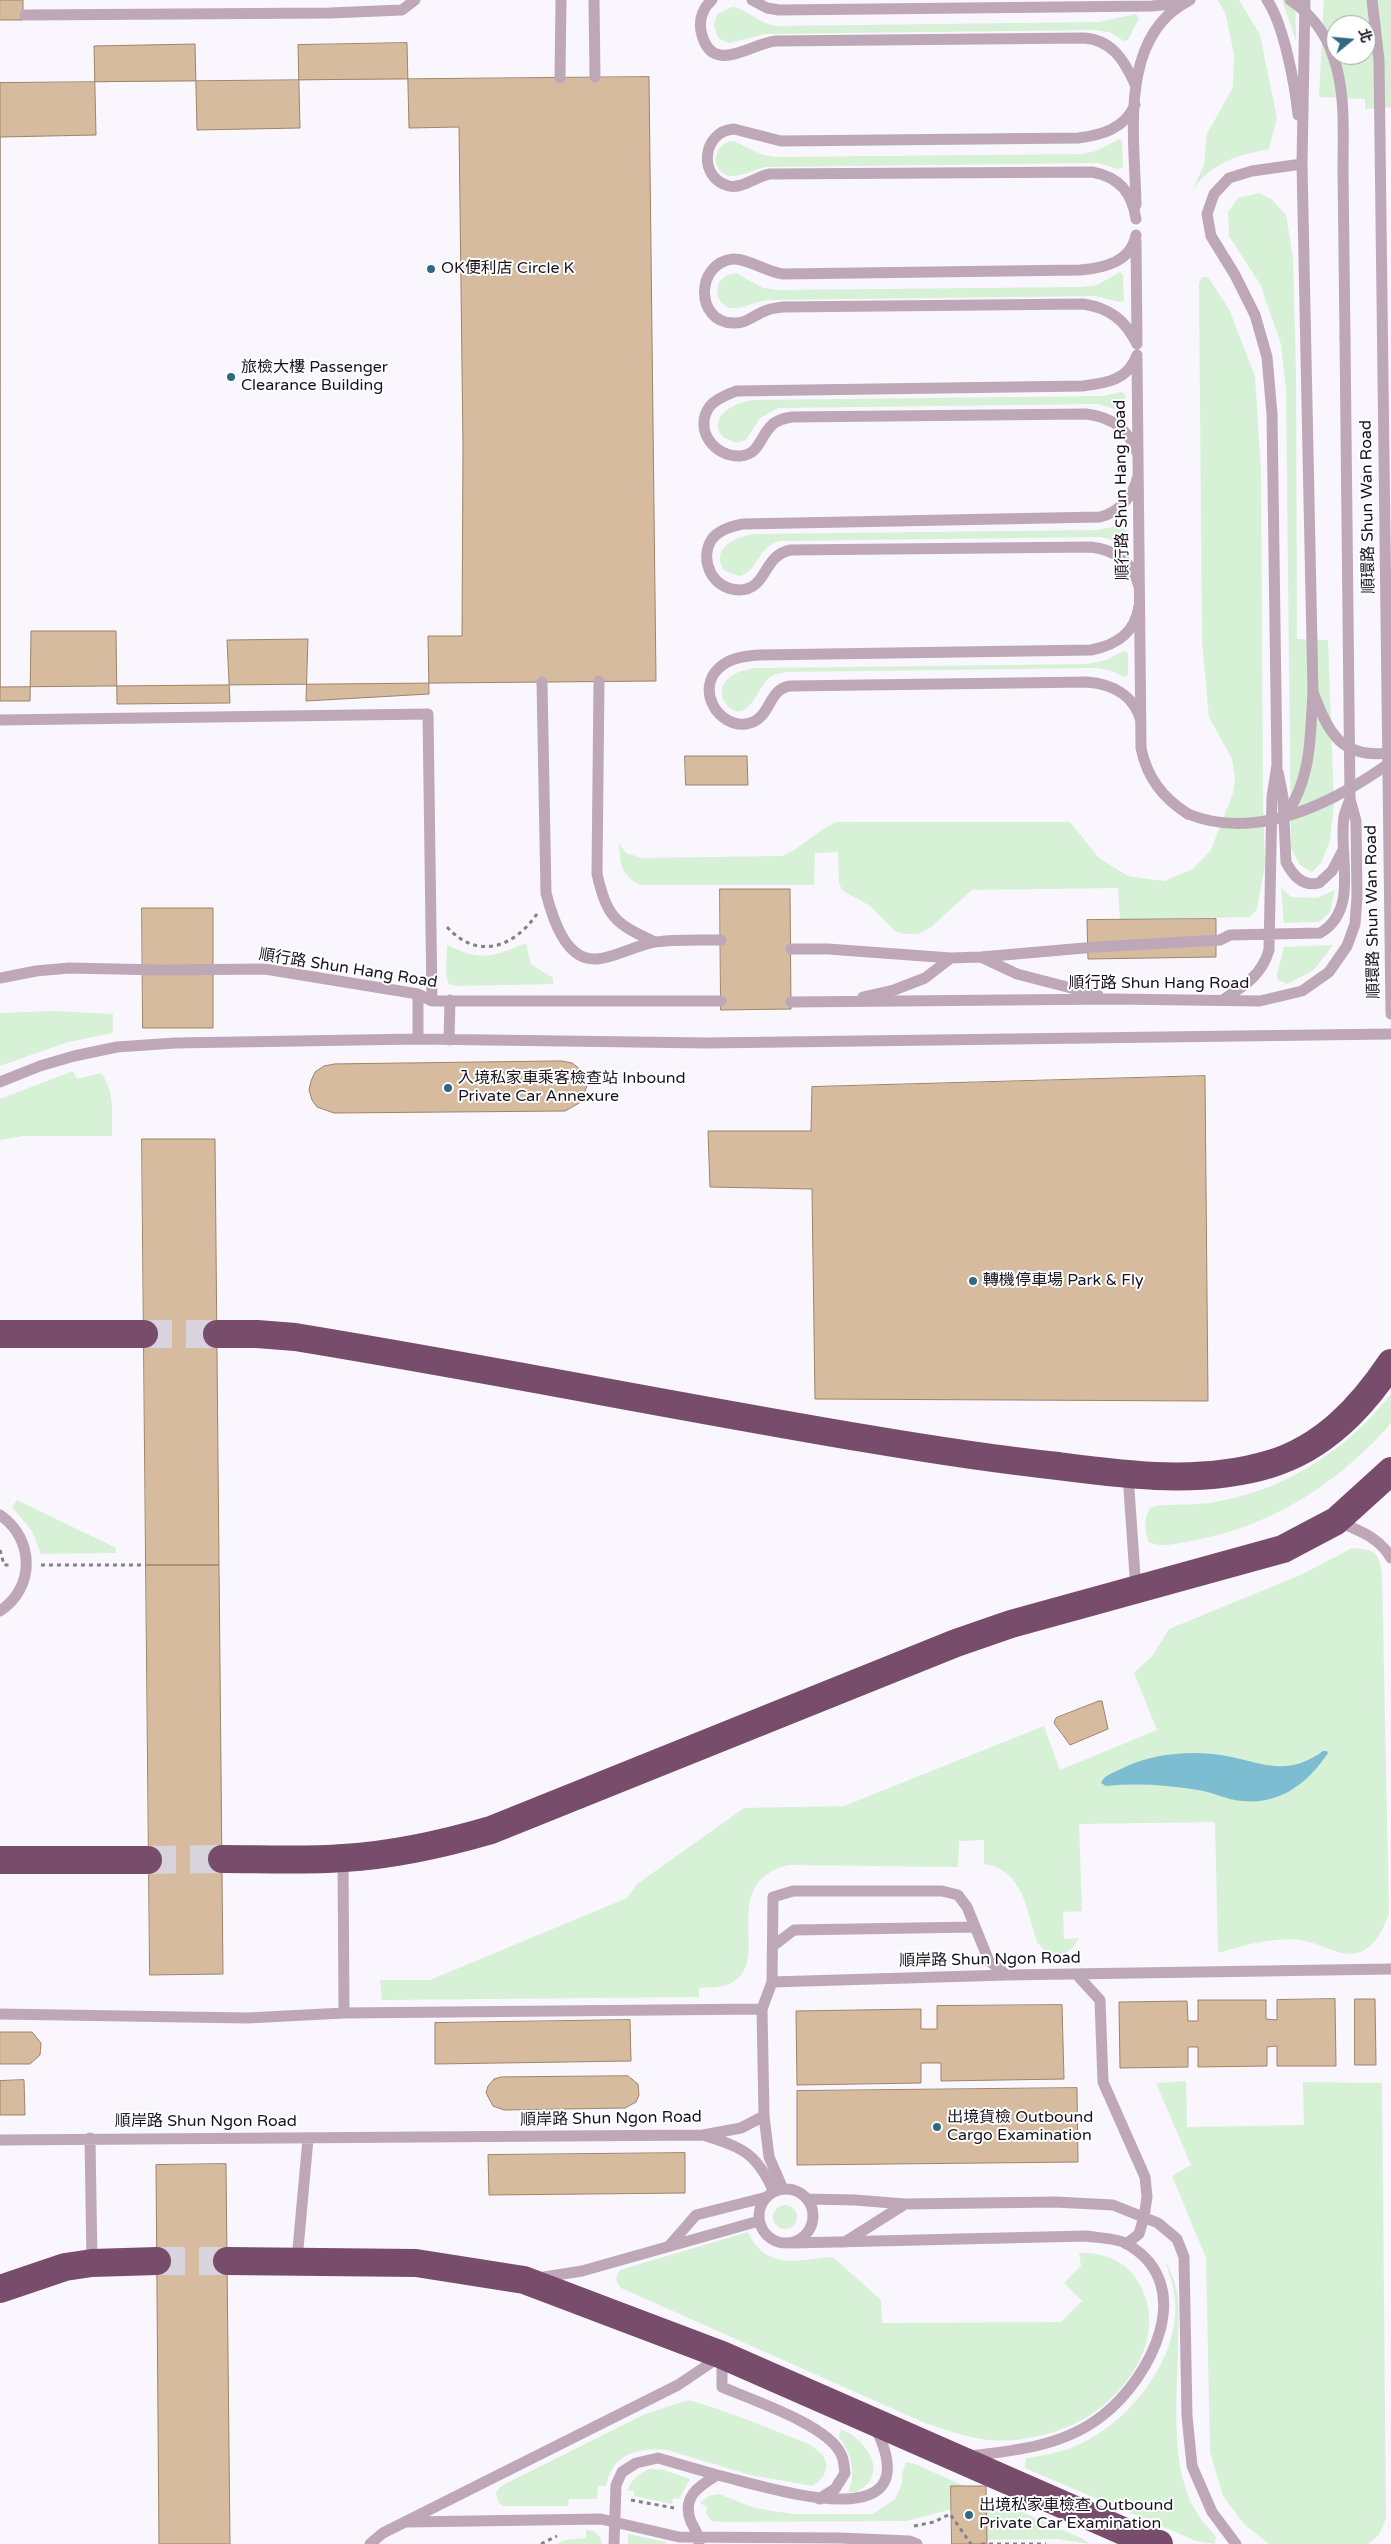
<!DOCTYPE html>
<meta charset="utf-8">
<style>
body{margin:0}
#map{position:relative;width:1391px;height:2544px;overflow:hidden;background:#f9f6fe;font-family:"Varela Round","Noto Sans TC",sans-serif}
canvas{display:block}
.north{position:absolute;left:1326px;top:15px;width:50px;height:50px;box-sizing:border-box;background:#fff;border:1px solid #a3a1a5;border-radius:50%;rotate:73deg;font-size:14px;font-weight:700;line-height:20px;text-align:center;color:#19131f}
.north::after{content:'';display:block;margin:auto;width:18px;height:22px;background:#306983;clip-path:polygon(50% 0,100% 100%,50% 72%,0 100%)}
</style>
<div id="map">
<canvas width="1391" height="2544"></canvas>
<div class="north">北</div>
</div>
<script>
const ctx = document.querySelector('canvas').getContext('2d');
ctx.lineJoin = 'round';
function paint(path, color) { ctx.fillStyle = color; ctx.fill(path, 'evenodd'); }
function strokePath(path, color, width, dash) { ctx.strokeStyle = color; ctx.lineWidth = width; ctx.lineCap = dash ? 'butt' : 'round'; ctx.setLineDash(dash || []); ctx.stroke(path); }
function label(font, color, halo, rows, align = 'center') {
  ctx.font = font + ' "Varela Round","Noto Sans TC",sans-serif'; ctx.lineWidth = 4; ctx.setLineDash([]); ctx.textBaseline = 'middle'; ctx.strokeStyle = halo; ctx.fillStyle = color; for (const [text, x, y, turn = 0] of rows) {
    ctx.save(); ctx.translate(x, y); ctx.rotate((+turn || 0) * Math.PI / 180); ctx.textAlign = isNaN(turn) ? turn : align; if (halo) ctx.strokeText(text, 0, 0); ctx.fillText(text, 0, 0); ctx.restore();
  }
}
const green = new Path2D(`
 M1218,0H1239L1260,35L1277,118L1269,149C1235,156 1215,161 1193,189L1204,165L1207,134L1233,87L1234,55L1226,15Z
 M1282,0H1295L1296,41Z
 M1324,0H1391V107L1365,109V99L1319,97ZM1336,25H1366V55H1336Z
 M732,7C745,7 756,23 777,26L1099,22L1136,14L1139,18L1128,40L1124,41L1109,32L1093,30L765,34L729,43L718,38L714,25L717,14Z
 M1119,139L1122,141L1123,167L1118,169L1098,163L767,167C756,168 741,177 732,176C708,174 712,142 734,141L763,155L777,157L1083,154L1096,151Z
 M1259,193L1271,199L1286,215L1293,257L1296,372L1297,639L1328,640L1334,804L1330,841L1321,863L1312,872L1300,865L1291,848L1286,388L1281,344L1260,284L1229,236L1228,212L1238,198Z
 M1120,272L1123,275L1124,301L1120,302L1095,296L768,300C748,302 727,321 717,294L719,282L727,275L736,273L763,288L778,290L1081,287L1097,285Z
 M1202,277H1208L1229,309L1255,376L1261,471L1263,802L1265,865L1257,909L1250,917L1120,920L1118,888L972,890L930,928L918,934H904L895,931L870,906L842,890L839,883L838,852L815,853L814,885H640C619,873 621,865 619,843L626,853L642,858L782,856C804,847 815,831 837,822H1070L1099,858L1128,876L1164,881L1193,869L1211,850L1233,793L1235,777L1232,759L1209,717L1202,641L1199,283Z
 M1121,392L1125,394L1126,410L1121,411L1098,404L778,408L760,418L746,440L736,443L723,437C706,416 735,403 752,400L1102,396Z
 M1122,521L1126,523L1127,541L1123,543L1101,537L780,541C755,548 759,572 739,576L725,571C708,549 737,536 755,534L1097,530L1112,527Z
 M1123,651L1128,653V675L1124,677L1112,671L1098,668L789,672C783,673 776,673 770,677C758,685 748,729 726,704C723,700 721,695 722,689C725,674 743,670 756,668L1088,664L1107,660Z
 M1281,887L1291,897L1317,898L1335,890L1330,912L1319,922L1284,923Z
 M526,943L531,964L553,978V984L457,986L449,984L446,976L447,945C482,962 492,957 526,943Z
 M1333,945L1314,970L1287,984L1278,980L1277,974L1284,947Z
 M53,1011L113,1014V1033L68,1042L0,1066V1013Z
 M73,1071L77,1079L101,1073C115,1092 112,1113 112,1136H23L0,1140V1099Z
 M1391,1394V1422L1386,1429C1333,1487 1269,1527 1191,1541C1179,1543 1161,1548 1149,1542C1145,1533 1143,1513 1152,1507C1170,1503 1191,1506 1209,1503C1283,1492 1345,1452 1391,1394Z
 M17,1500L116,1548V1553L41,1554L32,1531L12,1507Z
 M1352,1548C1374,1550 1379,1551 1382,1574L1389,1913C1381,1937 1367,1961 1338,1952C1328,1949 1316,1943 1305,1941C1276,1936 1246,1945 1218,1953L1215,1822L1079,1824L1082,1911L1063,1912L1064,1939L1079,1938C1069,1958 1051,1961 1037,1942C1027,1911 1023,1869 984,1864V1840L959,1841L958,1867L788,1865C712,1885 779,1967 726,1985C718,1988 708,1987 699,1988V1997L382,2000L380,1980H430L627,1898L637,1884L744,1808L844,1806L1044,1726L1060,1770L1157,1730L1134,1673L1153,1655L1169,1629L1303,1574Z
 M1186,2081L1187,2127L1304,2125L1303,2082L1382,2083L1386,2518L1379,2535L1368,2544H1269L1244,2524L1223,2496L1210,2452L1206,2258L1172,2176L1191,2165L1156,2083Z
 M773 2217a12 12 0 1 1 24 0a12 12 0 1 1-24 0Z
 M748,2232C766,2271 797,2260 833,2257L881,2300L882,2323L1061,2322L1082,2301L1064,2283L1081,2266L1079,2253C1104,2252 1127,2261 1139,2283C1168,2333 1131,2390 1087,2417C1059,2434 1020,2443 988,2440C966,2437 946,2430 925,2423L621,2288C615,2281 615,2278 620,2270Z
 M1164,2259C1181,2287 1179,2308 1178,2340C1178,2393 1168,2467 1197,2513C1202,2522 1210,2529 1216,2537L1215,2544L1196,2541L1025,2468L1026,2458C1048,2455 1069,2451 1088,2440C1131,2417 1172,2365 1175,2315C1177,2296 1171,2277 1164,2259Z
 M689,2400C722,2410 754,2422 786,2435C796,2439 810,2443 817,2450C833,2462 827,2476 813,2486L750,2475L667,2450C637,2448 613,2453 606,2486H598L597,2499H569L568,2506H503L498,2502L496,2493L501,2486L645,2414Z
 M841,2429C859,2437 881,2458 871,2479C869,2484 861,2489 856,2492H848C857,2473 851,2454 839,2437Z
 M906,2462L915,2464L1083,2539L1089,2544L1058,2539L978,2540L956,2508L907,2521L723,2522L711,2521L706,2513L707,2507L700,2503L709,2496L719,2494L754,2508L793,2514H873L895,2499L902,2484V2474Z
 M648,2469L664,2470L690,2479L679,2499L673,2498L672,2504L634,2496V2491H628C631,2479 638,2475 648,2469Z
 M586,2530L594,2531L601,2538L602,2544H557L565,2540L586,2538Z
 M628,2534L666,2542L665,2544H628Z`);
const water = new Path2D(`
 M1323,1751H1327L1328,1753C1308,1783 1280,1805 1242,1801C1227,1800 1213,1792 1198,1790C1167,1785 1137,1783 1106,1786L1101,1783C1104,1775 1115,1772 1123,1768C1150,1755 1182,1751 1213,1754C1255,1758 1282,1781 1323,1751Z`);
const building = new Path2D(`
 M0,0H23V20H0Z
 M407,43L409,128L459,127L463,446L462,636H428L429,694L306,701L308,639L227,640L230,703L117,704L116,631H31L30,701H0V137L96,135L94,46L195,44L197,130L300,128L298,45Z
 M649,77L656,681L0,687V83Z
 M685,756H747L748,785H686Z
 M720,889H790L791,1009L721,1010Z
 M142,908H213V1028H143Z
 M1216,919V957L1088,959L1087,920Z
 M562,1061L572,1063L580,1069L587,1086L581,1102L565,1111L334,1113L317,1107L312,1100L309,1090L311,1081L315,1072L324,1066L334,1064Z
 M1205,1076L1208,1401L815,1399L812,1189L710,1187L708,1131H811L812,1087Z
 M142,1139H215L219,1565H146Z
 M146,1565H219L223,1974L150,1975Z
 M1099,1701H1102L1108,1729L1070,1745L1054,1723L1056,1718Z
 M1335,1999L1336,2066H1277V2046L1267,2047V2066L1198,2067V2047H1188V2067L1120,2068L1119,2002L1187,2001L1188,2021H1198V2000H1266V2019L1277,2020V2000Z
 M1355,1999H1375L1376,2065H1355Z
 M1062,2005L1064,2079L941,2081V2063H921V2083L797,2085L796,2011L921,2009V2029H937V2006Z
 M630,2020L631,2061L435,2064V2023Z
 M0,2032H32L41,2043L40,2055L30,2064H0Z
 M628,2076L638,2084L639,2095L636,2102L625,2108L504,2110L493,2106L486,2093L488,2086L494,2079L501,2077Z
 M24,2080L25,2115H0V2081Z
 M1077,2088L1078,2162L797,2165V2091Z
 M685,2153V2193L489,2195L488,2155Z
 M226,2164L230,2544H159L156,2165Z
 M951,2486H986L987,2544H952Z`);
const motorwayTunnel = new Path2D(`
 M144,1334H217
 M148,1860L222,1859
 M157,2261H227`);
const path = new Path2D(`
 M447,927C478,961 514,947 537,914
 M0,1550L4,1565H10
 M41,1565H146
 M631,2500L674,2508
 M914,2526L934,2522L950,2514L971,2544
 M541,2544L557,2536
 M981,2544H1046`);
const service = new Path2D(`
 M594,0L595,77
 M712,0C703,8 699,19 701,31C711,78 750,43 776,41L1084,38C1112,40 1124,60 1135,84
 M752,0L767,8L779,10L1152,6L1184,3
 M1267,0C1284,25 1295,85 1298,115
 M1372,0L1379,60L1391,1014
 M25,15L330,13L402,10L415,0
 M560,78L561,0
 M1135,105C1124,129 1102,135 1078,138L781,141L734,129C702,131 697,178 729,186C742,189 757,176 770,174L1092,172C1119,177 1132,192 1136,219
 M1136,205C1135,138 1117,36 1190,0
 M1136,235C1131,262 1104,268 1080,270L783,274C766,272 747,258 733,259C695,263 695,322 733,323C746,324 754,315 765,311C771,308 777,308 783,307L1083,304C1110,308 1125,320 1137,344
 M1136,241L1137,340
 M1137,355C1128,380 1107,383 1083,386L736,391C727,395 717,398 710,406C693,429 714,457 740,456C759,455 760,437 771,426C776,420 785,418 792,417L1086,414C1113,417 1129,430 1138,455
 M1137,358L1141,748C1147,778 1163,798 1188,814
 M1138,476C1133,496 1120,512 1100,517L743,524C732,526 719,530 712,539C698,560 713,590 739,590C768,590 762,555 791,550L1091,547C1116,550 1133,562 1139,587
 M1139,606C1135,633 1117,645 1091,650L759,655C745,656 729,658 719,668C696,689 717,727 746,724C771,721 767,689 790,686L1087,682C1112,684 1134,695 1141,721
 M599,681L597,874C607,917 615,924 655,942
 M542,682L546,893C552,916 565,961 596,959C614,958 636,945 655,942C676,939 699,940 721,940
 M0,720L428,714L432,1001
 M1278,772L1283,797L1286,862C1293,876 1303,887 1319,883L1332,871L1342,852
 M1286,815C1312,777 1310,737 1313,692L1302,164L1305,0
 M791,949H828L951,958L981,957L1096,947L1220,940L1230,935L1320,933C1360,910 1338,855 1344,817C1345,811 1348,805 1350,799
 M983,958L1017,974L1098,995
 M0,978L36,971L69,968L162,970L265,969L418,994L432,1001H721
 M863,997L894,990L925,978L951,958
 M1224,999C1244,986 1262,975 1269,950L1272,797L1277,765L1272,414L1267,357L1255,315L1235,275L1211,236L1207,214L1214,194L1229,178L1252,171L1302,164
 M791,1002L1114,999L1260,1001L1302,991L1329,972L1347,946L1355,924L1357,897L1356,821L1350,799L1345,338
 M418,1039V994
 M449,1040L450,1000
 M0,1082L40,1066L74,1056L117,1047L175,1043L418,1039L707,1043L1391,1034
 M1128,1475L1136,1590
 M0,1515C35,1539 35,1588 0,1611
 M1336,1521C1358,1530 1379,1537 1391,1558
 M343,1859L344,2013
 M773,1946L794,1930L974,1927
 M1077,1975L1100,2000L1103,2082L1145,2177L1147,2197L1144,2217L1139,2234L1126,2244
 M772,1982L773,1897L793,1891H942L958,1895L967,1907L989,1961L1007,1975
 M0,2014L247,2018L344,2013L762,2009
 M706,2136C744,2148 757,2154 774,2192
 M90,2138L92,2263
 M0,2140L703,2135L741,2128L764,2116
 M759 2216a27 27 0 1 1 54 0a27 27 0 1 1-54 0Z
 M783,2189L769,2157L764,2116L762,2009L772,1982L1007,1975L1391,1969
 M807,2199L855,2200L905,2204L1055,2202L1113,2205L1158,2223L1177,2239L1184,2257L1187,2416L1192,2466L1212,2512L1236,2544
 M845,2242L905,2204
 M792,2243L1086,2236C1098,2238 1117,2238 1127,2244C1199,2285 1151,2378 1102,2416C1064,2446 1014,2451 969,2456
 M669,2246L696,2215L767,2197
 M297,2260L308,2139
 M538,2278L582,2271L759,2221
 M722,2357V2387C752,2400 828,2425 841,2454C844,2459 844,2468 845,2473L835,2489L819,2499
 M408,2522L601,2519L679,2537L840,2538L909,2541L917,2544
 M370,2544L383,2533L678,2385L721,2356
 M614,2544L616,2485L622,2472L636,2463L658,2458L717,2475
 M699,2544C699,2536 695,2529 691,2522C681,2497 699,2486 717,2475C766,2486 934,2544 875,2427`);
const motorway = new Path2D(`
 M0,1334H144
 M217,1334H257L295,1337C485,1368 673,1406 863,1438C928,1449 992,1459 1058,1466C1127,1475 1201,1485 1270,1464C1323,1448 1361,1408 1391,1363
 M222,1859C262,1859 304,1861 344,1858C395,1855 443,1844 491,1830L956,1643L1011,1624L1283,1549L1336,1521L1391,1471
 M0,1860H148
 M227,2261L416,2263L524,2280L722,2355L1139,2538L1159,2544
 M0,2289L65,2267L92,2263L157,2261`);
const serviceBridge = new Path2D(`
 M1290,0C1311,14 1325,31 1333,56C1346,91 1343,133 1343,170C1344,226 1344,282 1345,338
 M1313,692C1329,734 1341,759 1391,753
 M1188,814C1257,842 1335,802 1391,762`);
const markers = [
 [431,269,5,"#306983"],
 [231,377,5,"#306983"],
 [448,1088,5,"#306983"],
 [973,1281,5,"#306983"],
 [937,2127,5,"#306983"],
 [969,2515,5,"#306983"]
];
const poiNames = [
 ["OK便利店 Circle K",441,269],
 ["旅檢大樓 Passenger",241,368],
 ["Clearance Building",241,386],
 ["入境私家車乘客檢查站 Inbound",458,1079],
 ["Private Car Annexure",458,1097],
 ["轉機停車場 Park & Fly",983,1281],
 ["出境貨檢 Outbound",947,2118],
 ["Cargo Examination",947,2136],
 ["出境私家車檢查 Outbound",979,2506],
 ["Private Car Examination",979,2524]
];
const streetNames = [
 ["順行路 Shun Hang Road",1122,490,-91],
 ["順環路 Shun Wan Road",1368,507,-91],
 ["順環路 Shun Wan Road",1373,912,-91],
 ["順行路 Shun Hang Road",348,969,9],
 ["順行路 Shun Hang Road",1159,984],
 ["順岸路 Shun Ngon Road",990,1960,-1],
 ["順岸路 Shun Ngon Road",611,2119,-1],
 ["順岸路 Shun Ngon Road",206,2122]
];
paint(green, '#d6f1d6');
paint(water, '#7cbdd2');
paint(building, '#d6bb9f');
strokePath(building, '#9d8469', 1);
strokePath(motorwayTunnel, '#d7d4dd', 28, [28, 14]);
strokePath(path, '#85808a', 3, [4, 4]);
strokePath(service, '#bea8b7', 11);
strokePath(motorway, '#784d6c', 28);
strokePath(serviceBridge, '#bea8b7', 11);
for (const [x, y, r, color] of markers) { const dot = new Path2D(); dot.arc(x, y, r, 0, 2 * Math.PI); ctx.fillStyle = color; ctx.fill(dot); strokePath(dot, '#fff', 2); }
label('16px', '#19131f', '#fff', poiNames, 'left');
label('16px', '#19131f', '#fff', streetNames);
</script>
